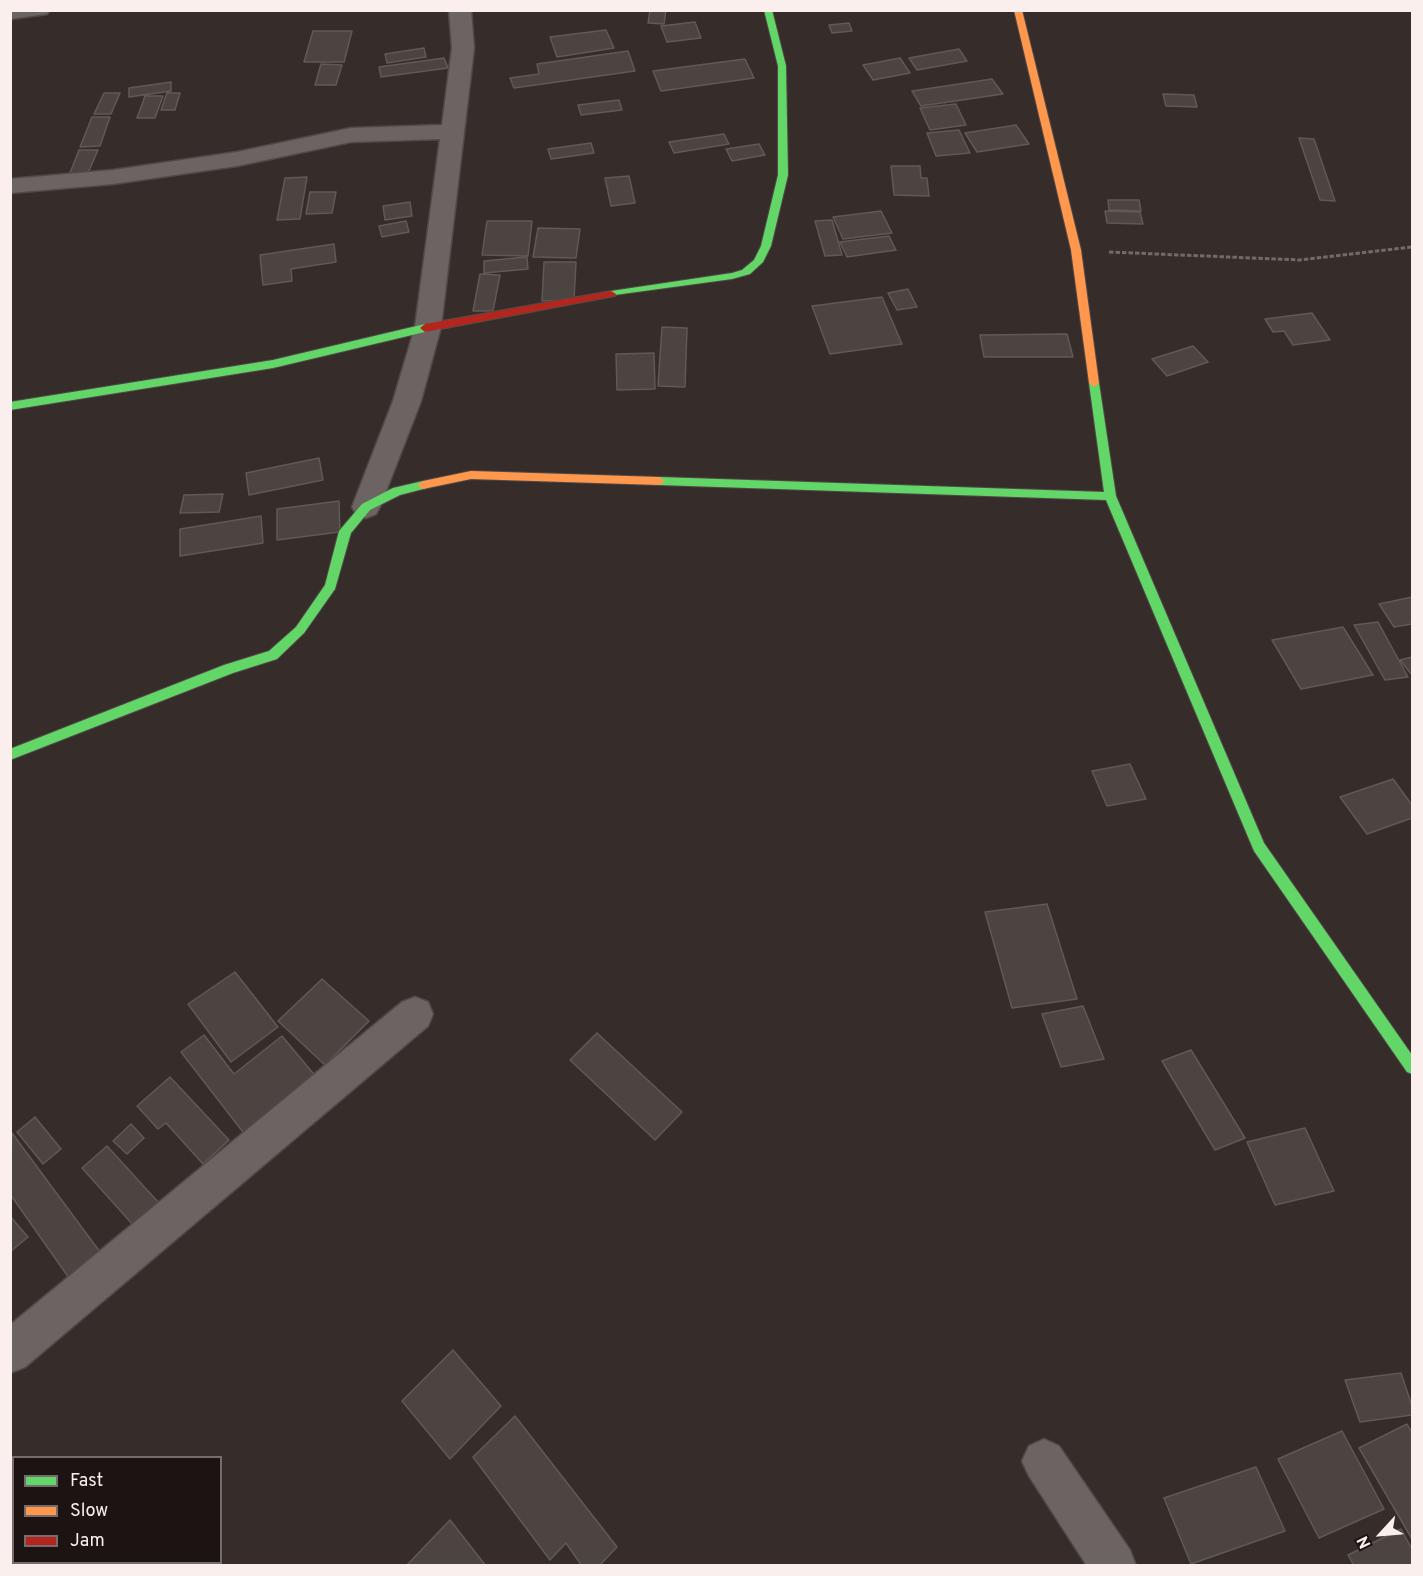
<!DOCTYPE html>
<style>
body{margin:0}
#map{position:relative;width:1423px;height:1576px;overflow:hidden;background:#362d2b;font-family:Overpass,sans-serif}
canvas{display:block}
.frame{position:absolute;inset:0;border:12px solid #fbefee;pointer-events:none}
.legend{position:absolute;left:12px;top:1456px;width:210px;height:108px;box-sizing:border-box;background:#1c1413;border:2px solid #756c6b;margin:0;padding:8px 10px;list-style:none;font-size:18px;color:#fbefee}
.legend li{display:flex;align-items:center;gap:12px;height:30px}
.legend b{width:30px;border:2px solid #756c6b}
.north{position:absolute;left:1351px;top:1504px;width:60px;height:60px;-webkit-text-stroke:4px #1c1413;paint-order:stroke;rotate:244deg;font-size:16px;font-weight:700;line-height:24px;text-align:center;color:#fbefee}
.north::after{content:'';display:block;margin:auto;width:21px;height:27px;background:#fbefee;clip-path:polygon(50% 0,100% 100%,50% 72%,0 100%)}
</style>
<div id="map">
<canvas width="1423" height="1576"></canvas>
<div class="frame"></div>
<ul class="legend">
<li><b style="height:8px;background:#63d668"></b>Fast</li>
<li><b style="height:8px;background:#ff974d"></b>Slow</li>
<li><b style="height:8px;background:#b3261e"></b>Jam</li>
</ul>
<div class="north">N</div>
</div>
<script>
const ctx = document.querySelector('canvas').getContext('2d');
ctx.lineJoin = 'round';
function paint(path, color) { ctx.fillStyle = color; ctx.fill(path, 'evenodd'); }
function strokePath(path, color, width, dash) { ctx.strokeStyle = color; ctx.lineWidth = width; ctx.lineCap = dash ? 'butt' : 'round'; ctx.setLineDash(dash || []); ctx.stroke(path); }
const building = new Path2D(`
 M650,10H666L664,24L648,23Z
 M695,22L701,38L667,42L661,26Z
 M849,23L852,31L832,33L829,25Z
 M606,30L614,48L557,57L550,37Z
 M313,31H352L344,62H304Z
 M424,48L426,57L387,63L385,54Z
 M959,49L967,61L917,70L909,58Z
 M628,51L635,71L514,88L510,78L539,74L537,64Z
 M444,58L448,68L381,77L379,67Z
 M900,58L910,73L873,80L863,65Z
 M745,59L754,78L661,91L653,71Z
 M321,64L342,65L336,85H315Z
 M992,79L1003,94L921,106L912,91Z
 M171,82V91L129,97V88Z
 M104,93H120L111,114H94Z
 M167,93H180L175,110H161Z
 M1163,94L1194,95L1197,107L1166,106Z
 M145,96H163L155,118H137Z
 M619,100L622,110L581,115L578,105Z
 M956,104L966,125L930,130L920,108Z
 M92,117H110L100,146L80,147Z
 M1016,125L1029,144L977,152L965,133Z
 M959,130L970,153L936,156L927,133Z
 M724,134L729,144L674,153L669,142Z
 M1299,138L1314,139L1335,201L1320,200Z
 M591,143L594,153L551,159L548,149Z
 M759,144L765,155L732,161L726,149Z
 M79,150H98L88,173H70Z
 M891,166H920L921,178H927L929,196L894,195Z
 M629,176L635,203L611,206L605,178Z
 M307,177L300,219L277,220L285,178Z
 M310,192H336L332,213L306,214Z
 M1108,200H1139L1141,211L1109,210Z
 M410,202L412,216L385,220L383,206Z
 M881,211L892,233L843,239L833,217Z
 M1105,211L1140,212L1143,224L1107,223Z
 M832,220L842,255L825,256L815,221Z
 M406,221L409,232L382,237L379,226Z
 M487,221H532L528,256L482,255Z
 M538,228L580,229L576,258L533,257Z
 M889,236L896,250L847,257L840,242Z
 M334,244L336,262L291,269L292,281L263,285L260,255Z
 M527,257L528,269L484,273V261Z
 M544,262H576L574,300L542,301Z
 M480,274L500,275L493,311H473Z
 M908,289L917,307L897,310L888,293Z
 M882,297L902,344L830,354L812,306Z
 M1312,313L1330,340L1293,345L1284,331L1273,332L1265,319Z
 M662,327L687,328L685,387L658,386Z
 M1067,334L1073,357H984L980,335Z
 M1193,346L1208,362L1167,376L1152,359Z
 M654,353L655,389L617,390L616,354Z
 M319,458L323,480L249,495L246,473Z
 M223,494L219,512L180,513L184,495Z
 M339,501L340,532L277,540V509Z
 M261,516L263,543L180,556V529Z
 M1412,597V624L1394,627L1379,604Z
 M1378,622L1408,677L1385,680L1354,625Z
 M1343,627L1373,675L1301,689L1272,640Z
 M1412,657V675L1400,660Z
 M1130,764L1146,799L1107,806L1092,771Z
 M1393,779L1412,805V818L1367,834L1340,797Z
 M1047,904L1077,999L1012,1008L985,912Z
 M235,972L278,1027L231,1062L188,1004Z
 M322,979L369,1021L325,1065L278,1021Z
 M1083,1006L1104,1059L1061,1067L1042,1014Z
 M597,1033L682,1112L655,1140L570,1060Z
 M204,1035L234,1074L282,1036L317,1078L246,1136L181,1052Z
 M1191,1050L1245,1138L1215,1150L1162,1061Z
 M170,1077L229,1140L203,1164L166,1123L158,1129L137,1106Z
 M35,1117L61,1149L43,1164L17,1132Z
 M131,1124L144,1138L127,1154L113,1141Z
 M1305,1128L1334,1191L1275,1205L1247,1142Z
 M12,1133L100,1252L69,1278L10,1194Z
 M107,1146L159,1203L134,1226L82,1168Z
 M10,1216L28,1237L10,1252Z
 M453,1350L501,1406L450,1459L402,1401Z
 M1401,1373L1412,1406V1415L1360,1422L1345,1380Z
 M515,1416L617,1547L599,1566H582L566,1543L550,1560L473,1457Z
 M1407,1424L1412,1433V1539L1359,1448Z
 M1342,1431L1384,1509L1319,1538L1278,1459Z
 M1256,1467L1285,1531L1191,1564L1164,1498Z
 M450,1520L486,1566H406Z
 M1401,1529L1412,1549V1566H1354L1348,1555Z
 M93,1562H132L134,1566H90Z`);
const path = new Path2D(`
 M1109,252L1300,260L1412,247`);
const street = new Path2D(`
 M10,10H50L47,14L10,19Z
 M449,10H471L474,48L441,327L421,401L380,507L376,514L366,518L356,514L352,507L393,401L415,327L440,139L351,142L237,166L113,184L10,193V179L113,170L237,152L351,128L442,125L452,48Z
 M415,997L428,1002L433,1014L428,1026L25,1367L10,1373V1325L402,1002Z
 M1044,1439L1059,1446L1130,1550L1136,1566H1087L1029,1476L1022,1461L1029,1446Z`);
const fast = new Path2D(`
 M764,10H772L786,66L788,175L771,246L763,262L750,274L732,279L607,296L606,294L611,291L732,273L742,270L754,260L761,246L778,175V66Z
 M425,324L430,328L429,331L273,368L10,410V402L273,360Z
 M1094,379L1099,383L1116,496L1264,843L1412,1055V1074L1407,1072L1254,851L1106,500L659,485L653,481L659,477L1104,492L1089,383Z
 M423,481L427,482L429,485L427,488L400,495L370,510L351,533L335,589L304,633L277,659L233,673L10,760V749L224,665L269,651L296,627L325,585L339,531L362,504L393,488Z`);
const slow = new Path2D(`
 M1014,10H1022L1081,250L1099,383L1094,387L1089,383L1071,250Z
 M471,471L659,477L665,481L659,485L471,479L423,489L417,485L423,481Z`);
const jam = new Path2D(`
 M611,291L616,294L615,296L425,332L420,328L425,324Z`);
paint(building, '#4b4441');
strokePath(building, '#605956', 1.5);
strokePath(street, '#514948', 3);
strokePath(fast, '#514948', 2);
strokePath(slow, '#514948', 2);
strokePath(jam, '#514948', 2);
strokePath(path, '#706a69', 3, [4.5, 2]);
paint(street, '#6c6463');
paint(fast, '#63d668');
paint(slow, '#ff974d');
paint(jam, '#b3261e');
</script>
